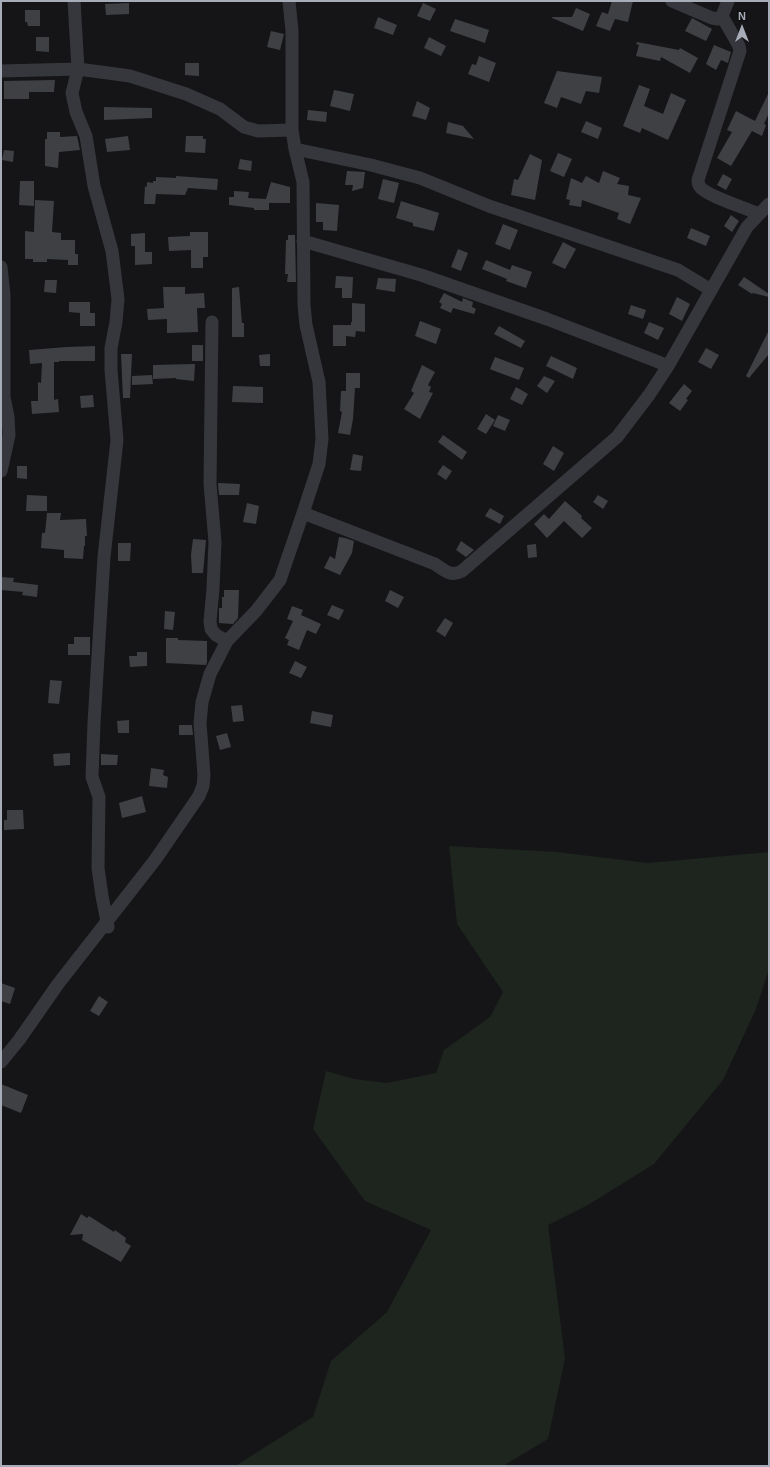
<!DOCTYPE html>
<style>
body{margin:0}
#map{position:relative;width:770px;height:1467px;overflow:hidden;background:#151517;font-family:Helvetica,sans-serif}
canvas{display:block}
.frame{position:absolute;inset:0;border:2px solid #a6acb8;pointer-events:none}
.north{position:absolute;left:722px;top:8px;width:40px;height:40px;-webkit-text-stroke:3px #101012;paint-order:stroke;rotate:0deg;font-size:11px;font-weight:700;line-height:16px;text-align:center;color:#a6acb8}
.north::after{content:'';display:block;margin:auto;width:14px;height:18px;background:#a6acb8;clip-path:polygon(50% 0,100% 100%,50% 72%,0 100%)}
</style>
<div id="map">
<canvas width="770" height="1467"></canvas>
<div class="frame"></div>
<div class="north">N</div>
</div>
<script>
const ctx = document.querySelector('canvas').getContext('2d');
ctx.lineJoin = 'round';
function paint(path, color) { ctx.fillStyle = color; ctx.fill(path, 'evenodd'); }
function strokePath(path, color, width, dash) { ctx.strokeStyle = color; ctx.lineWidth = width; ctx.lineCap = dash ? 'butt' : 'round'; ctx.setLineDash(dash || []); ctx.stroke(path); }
const green = new Path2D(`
 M449,846L556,852L648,863L769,852V969L756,1009L723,1080L654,1164L588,1205L548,1225L565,1358L548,1439L503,1466H235L313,1417L331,1361L387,1312L431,1230L365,1201L313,1129L326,1071L354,1079L387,1083L436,1073L444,1050L490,1017L503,992L457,924Z`);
const building = new Path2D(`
 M612,1H633L628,22L615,19L610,31L596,26L602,12L608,14Z
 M129,3V14L106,15L105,4Z
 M423,3L436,9L430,21L417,16Z
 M576,8L590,14L583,31L552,18V17H572Z
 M25,10H40V26H28L27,22H25Z
 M378,17L397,25L393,35L374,28Z
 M692,18L712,29L706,41L685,31Z
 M455,19L489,30L485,43L450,31Z
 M271,31L284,34L280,50L267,47Z
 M36,37H49V52L36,51Z
 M429,37L446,46L441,56L424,48Z
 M637,42L679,50L680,48L698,58L690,73L661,57L660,61L636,56L639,45L636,44Z
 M714,45L731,52L728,63L721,60L716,70L706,64Z
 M479,56L496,63L489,82L468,74L472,64L476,65Z
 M185,63H199V76L185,75Z
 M557,71L602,77L599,93L586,91L581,104L561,97L557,108L544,103Z
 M55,80L54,92H29V99H4V81Z
 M639,85L650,89L644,106L663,114L671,93L686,100L668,140L642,128L640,133L623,126Z
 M334,90L354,94L350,111L330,106Z
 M768,94L769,113L764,124L766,125L762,136L752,131L731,166L717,158L732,132L727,130L736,111L755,121Z
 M417,101L430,108L426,120L412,116Z
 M104,107L152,108V118L104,120Z
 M308,110L327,112L326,122L307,120Z
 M586,121L602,128L598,139L581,132Z
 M448,122L463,126L474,139L446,133Z
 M47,132H60V137L77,136L80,150L59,152L58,168L45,166V139H47Z
 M128,136L130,150L107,152L105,139Z
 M186,136H203V139H206L205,153L185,152Z
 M4,150L14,151L13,162L2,160Z
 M558,153L572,159L564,177L550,171Z
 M530,154L542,160L535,200L511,195L514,179L518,180Z
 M240,159L252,161L251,171L238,169Z
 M347,171L365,172L363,188L352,191L353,185H345Z
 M603,171L620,178L617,184L629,186L628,195L641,198L630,224L617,219L619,213L582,200L581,207L569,205L570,200L566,199L571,178L582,183L586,176L599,183Z
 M723,174L732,179L726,190L717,185Z
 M176,176L218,179L217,190L188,188L185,195L156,194L155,204H144L145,186L147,187V182L153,183V181H156V177L176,178Z
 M383,179L399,183L394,203L378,199Z
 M20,181H34V206L19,205Z
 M271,182L290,187V203H269V210H254V208L229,205V197H234V191L249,192L248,198L266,199Z
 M35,200L54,201L52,232L61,233V240H75V254H78V265H68V260L47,259V262H33V259H25V231L34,232Z
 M401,201L439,213L434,231L413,226V223L396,218Z
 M316,203L339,205L337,231L323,230V222H316Z
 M731,215L739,221L732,232L724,226Z
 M503,224L518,230L510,250L495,244Z
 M691,228L710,236L706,246L687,238Z
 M190,232H208V257H203V268H191V250L169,251L168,237L190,236Z
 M145,233V252H152V264L135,265V246H131V234Z
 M288,235H295L296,282H287L288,274H285L286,240H288Z
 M563,242L576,249L565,269L552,263Z
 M458,249L468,253L461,271L451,267Z
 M486,260L510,270L512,265L532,272L526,288L506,281L507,279L482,269Z
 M336,276L353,277L352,298H342V288H335Z
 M744,277L769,294V297L753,293L752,294L738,285Z
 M378,278L396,279L395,292L376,289Z
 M45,280H57L56,293L44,292Z
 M163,287H185V294L204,293L205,308H197L198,332L167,333V319L148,320L147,309L164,308Z
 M239,287L242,323H244V337H232V288Z
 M444,293L462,302L463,298L473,302L472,307L476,309L474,314L453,308L451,313L440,308L442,304L439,302Z
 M677,297L690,304L682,321L669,314Z
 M69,302H90V313H95V326H80V313L69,312Z
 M352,303L365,304V332L356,331L355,337L346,336V346H333V325H351V322H352Z
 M631,305L646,310L643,319L628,314Z
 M420,321L441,329L436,344L415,336Z
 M649,322L664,328L658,340L644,333Z
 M499,326L525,341L521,348L494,334Z
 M769,330V354L749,378L746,376Z
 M192,345H203V361H192Z
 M95,346V361H59V362H54V400L58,399L59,412L32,414L31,401H38V382L41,383L42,363L30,364L29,350L67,347Z
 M706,348L719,355L711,369L698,362Z
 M121,354H132L130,398H123Z
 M270,354V366H260L259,355Z
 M551,356L577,368L573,379L546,366Z
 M495,357L524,368L519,380L492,370L490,369Z
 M195,364L194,381L176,379V378L153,379V365Z
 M422,365L435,372L428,385L431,387L429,392L433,393L420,419L404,409L414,393L411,391Z
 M346,373H360V388H355L353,419L350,435L338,433L342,412L340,411L341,391H346Z
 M152,375L153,384L132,385V376Z
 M544,376L555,381L547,393L537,386Z
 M684,384L692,391L686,399L688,400L680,411L669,403Z
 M233,386L263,387V403L232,402Z
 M516,387L528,394L522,405L510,399Z
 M93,395L94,407L81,408L80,396Z
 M486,414L495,420L486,434L477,429Z
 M498,415L510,420L505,431L493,426Z
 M443,435L467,452L462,460L438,442Z
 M553,446L564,453L554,471L543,464Z
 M353,454L363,456L361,471L350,470Z
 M443,465L452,471L446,480L437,474Z
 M17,466H27V479L17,478Z
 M218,483L240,484L239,495H219Z
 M27,495L47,496V511H26Z
 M598,495L608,501L603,509L593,502Z
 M565,501L582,516L581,518L592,528L582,538L564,521L547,538L534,524L544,514L549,519Z
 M247,503L259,506L256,524L243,522Z
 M490,508L504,516L500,524L485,516Z
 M47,513H61L60,520L86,519L87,536H85V546H84L83,559L64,558V550L41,548L42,533H45Z
 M339,537L345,538L354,541L352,553L340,575L324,568L330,556L335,559Z
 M193,539L206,540L203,573H192L191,555Z
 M461,541L474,550L466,557L456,550Z
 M118,543H131L130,561H118Z
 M536,544L537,557L528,558L527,545Z
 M1,577L14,578L13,582L38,585L37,597L22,595L23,592L1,590Z
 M224,590H239L238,618L233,624L219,623V608H222V597H224Z
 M390,590L404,597L398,608L385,601Z
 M332,605L344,610L339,620L327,615Z
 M292,606L303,610L301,615L321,624L316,634L307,630L299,650L287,645L289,640L285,638L293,621L287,619Z
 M165,611L175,612L173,630L164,629Z
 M445,618L453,623L445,637L436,631Z
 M74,637H90V655H68V644H74Z
 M166,638H178V640L207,641V662L206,665L166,663Z
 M137,652H147V666L130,667L129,656H137Z
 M295,661L307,667L301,678L289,673Z
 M50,680L62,681L59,704L48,703Z
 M242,705L244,721L233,722L231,706Z
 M312,711L333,715L331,727L310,723Z
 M129,720V733H118L117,721Z
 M179,725H192L193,735H179Z
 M227,733L231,747L220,750L216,736Z
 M70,753V765L54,766L53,754Z
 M101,754L118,755L117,765H101Z
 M151,768L164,770L163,775L168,777L167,788L149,786Z
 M142,796L146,812L122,818L119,803Z
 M7,810H23L24,829L4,830V820H7Z
 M1,983L15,988L10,1004L1,1001Z
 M99,996L108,1002L99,1016L90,1011Z
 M1,1084L28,1095L21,1113L1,1105Z
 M81,1214L87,1218L89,1216L114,1232L115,1230L126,1238L125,1242L131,1246L121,1262L82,1240L83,1234L70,1235Z`);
const minor = new Path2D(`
 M74,1L78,69L72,93L76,112L86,136L94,186L112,251L118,299L116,322L111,348V370L117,440L104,557L94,723L92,777L99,797L98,868L102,896L108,927
 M672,1L712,18L718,19L722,16L728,1
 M722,16L739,46L740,51L698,180C698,183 699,186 701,188C710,197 746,208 759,214
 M1,71L78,69L130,76L186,94L220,109L244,127L258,131L292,130
 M295,149L371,165L420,178L489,206L678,270L711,290
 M303,241L421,275L547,319L656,361L668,366
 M1,267L4,295V397L8,417L9,435L1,471
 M212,322L210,484L215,542L213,589L210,621L211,629L216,635L227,641
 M303,513L435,564C445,571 451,577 462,571L617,437L649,395L668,366L747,227L769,204
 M1,1062L19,1040L58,984L155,860L199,796L203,786L204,775L200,723L202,702L210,674L227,641L256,611L280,580L303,513L319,464L322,439L319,382L306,325L304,305L303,182L295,149L292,130V31L289,1`);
paint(green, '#1d251e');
paint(building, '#3f4044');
strokePath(minor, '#36373d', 13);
</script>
